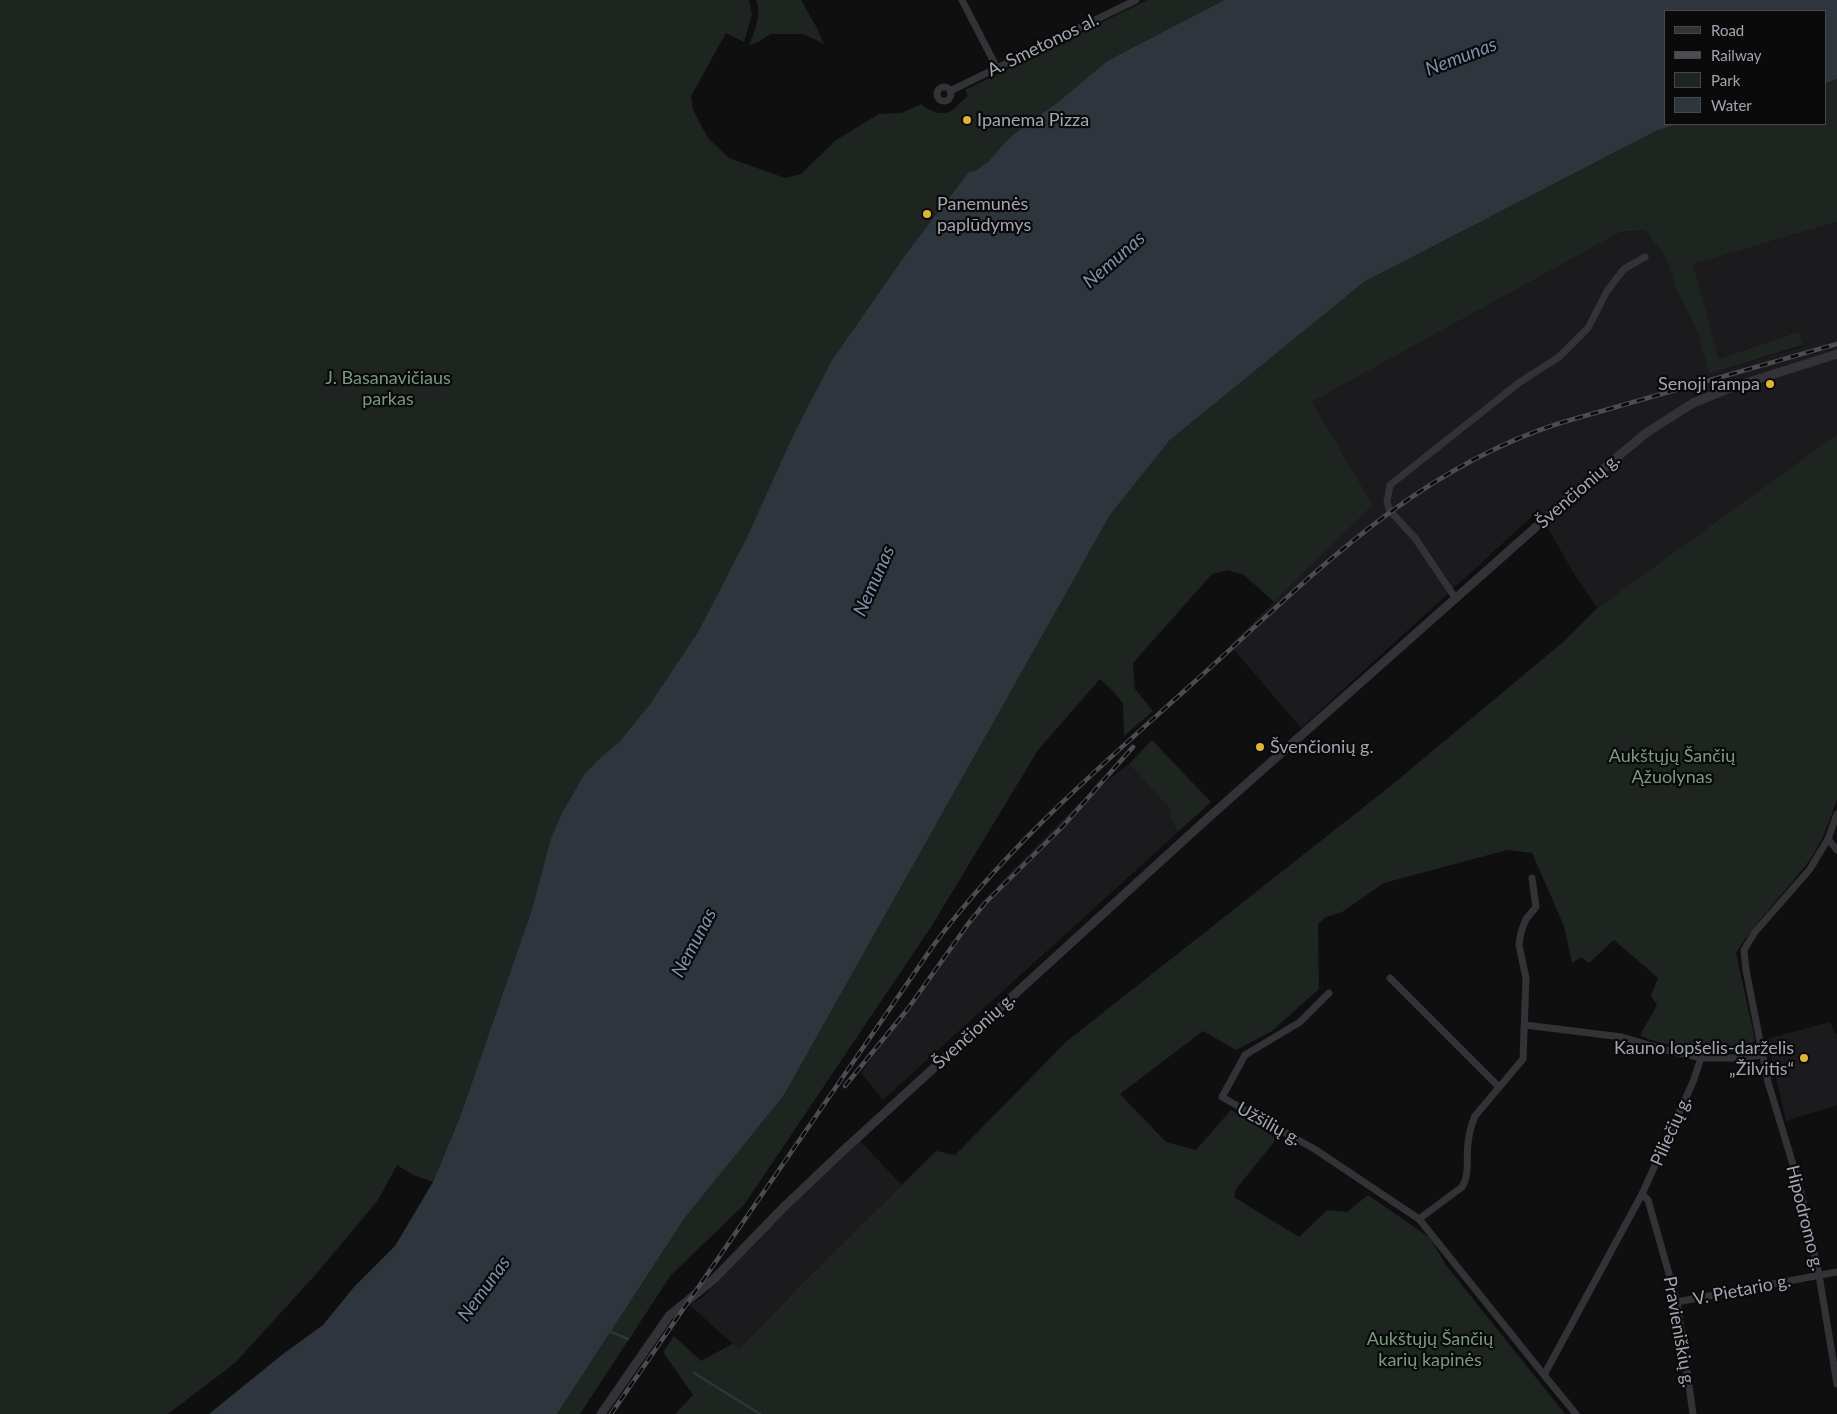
<!DOCTYPE html>
<meta charset="utf-8">
<style>
body{margin:0}
#map{position:relative;width:1837px;height:1414px;overflow:hidden;background:#0f0f10;font-family:Lato,sans-serif}
canvas{display:block}
.legend{position:absolute;left:1664px;top:10px;width:162px;height:115px;box-sizing:border-box;background:#0a0a0b;border:1px solid #47484d;margin:0;padding:6px 9px;list-style:none;font-size:15px;color:#a2a5b0}
.legend li{display:flex;align-items:center;gap:10px;height:25px}
.legend b{width:25px;border:1px solid #47484d}
</style>
<div id="map">
<canvas width="1837" height="1414"></canvas>
<ul class="legend">
<li><b style="height:6px;background:#333337"></b>Road</li>
<li><b style="height:6px;background:#4c4d52"></b>Railway</li>
<li><b style="height:14px;background:#1e241f"></b>Park</li>
<li><b style="height:14px;background:#2e353c"></b>Water</li>
</ul>
</div>
<script>
const ctx = document.querySelector('canvas').getContext('2d');
ctx.lineJoin = 'round';
function paint(path, color) { ctx.fillStyle = color; ctx.fill(path, 'evenodd'); }
function strokePath(path, color, width, dash) { ctx.strokeStyle = color; ctx.lineWidth = width; ctx.lineCap = dash ? 'butt' : 'round'; ctx.setLineDash(dash || []); ctx.stroke(path); }
function label(font, color, halo, rows, align = 'center') {
  ctx.font = font + ' Lato,sans-serif'; ctx.lineWidth = 4.5; ctx.setLineDash([]); ctx.textBaseline = 'middle'; ctx.strokeStyle = halo; ctx.fillStyle = color; for (const [text, x, y, turn = 0] of rows) {
    ctx.save(); ctx.translate(x, y); ctx.rotate((+turn || 0) * Math.PI / 180); ctx.textAlign = isNaN(turn) ? turn : align; if (halo) ctx.strokeText(text, 0, 0); ctx.fillText(text, 0, 0); ctx.restore();
  }
}
const built = new Path2D(`
 M1837,222V434L1597,608L1573,572L1538,511L1301,728L1230,645L1373,505L1312,402L1621,232L1645,230L1666,258L1677,291L1697,331L1709,374L1803,346L1799,331L1719,359L1692,264Z
 M1129,764L1173,812L1169,817L1178,832L883,1100L861,1073L971,917L1005,878L1080,802Z
 M1830,1022L1835,1034H1837V1105L1786,1121L1767,1039Z
 M859,1140L902,1185L803,1283L739,1350L690,1305L704,1296L781,1215Z`);
const green = new Path2D(`
 M0,0H749L752,14L744,42L726,33L691,96L693,110L708,138L729,158L785,178L801,174L836,140L879,114L902,113L921,104C929,111 942,117 952,110C958,106 962,100 968,96L965,90L1147,0H1224L1107,61L1057,103L1025,125L1007,140L988,162L975,171L969,173L908,251L832,360L795,431L746,539L698,632L650,704L619,742L599,759L550,841L532,909L460,1117L433,1182L413,1175L397,1165L378,1200L317,1273L235,1363L168,1414H0Z
 M756,0H801L817,28L824,44L803,34H771L756,43L749,45C755,29 762,17 756,0Z
 M1837,79V222L1693,264L1719,359L1799,331L1803,345L1709,374L1697,331L1677,291L1666,258L1645,230L1621,232L1312,402L1373,505L1274,602L1244,575L1227,570L1212,574L1133,663L1135,689L1153,711L1124,736L1123,703L1111,689L1100,679L1038,750L931,927L744,1205L671,1275L580,1414H557L684,1219L784,1095L1110,515L1170,440L1364,282L1658,130L1679,124H1826V83Z
 M1837,434V799C1829,823 1821,846 1806,865C1783,895 1756,921 1736,953L1755,1040L1743,1053C1717,1050 1661,1048 1640,1035L1657,1005L1651,996L1658,978L1614,940L1589,963L1581,957L1572,963L1564,926L1532,853L1507,850L1384,883L1342,912L1326,917L1318,924L1319,989L1272,1031L1236,1050L1203,1031L1120,1094L1166,1142L1196,1150L1231,1110L1274,1137V1142L1236,1189L1234,1197L1299,1237L1327,1210L1347,1212L1368,1195L1430,1238L1446,1265L1565,1414H675L693,1395L663,1352L674,1336L701,1361L732,1344L739,1349L803,1283L936,1151L955,1155L1067,1041L1393,784L1563,642L1597,608Z
 M1152,740L1211,802L1178,832L1169,817L1172,811L1129,764Z`);
const water = new Path2D(`
 M1224,0H1837V79L1826,83V11H1666V124H1679L1658,130L1364,282L1170,440L1110,515L784,1095L684,1219L557,1414H209L283,1354L323,1325L354,1287L395,1246L433,1182L460,1117L532,909L550,841L562,813L584,775L599,759L619,742L650,704L698,632L746,539L795,431L832,360L908,251L969,172L975,171L988,162L1007,140L1025,125L1057,103L1107,61Z`);
const stream = new Path2D(`
 M609,1331L628,1339
 M694,1373L760,1414`);
const minor = new Path2D(`
 M962,0L997,68
 M937 94a7 7 0 1 1 14 0a7 7 0 1 1-14 0Z
 M950,91L1136,0
 M1456,599L1415,538L1390,511L1387,502L1390,485L1520,382L1559,357L1588,328L1607,291L1624,269L1645,257
 M1837,814L1828,839L1810,869L1755,932L1744,950L1746,970L1768,1082L1800,1188L1819,1275L1837,1384
 M1828,839L1837,850
 M1390,978L1499,1087
 M1329,993L1300,1022L1245,1055L1222,1097L1316,1150L1419,1219L1544,1375
 M1525,1025L1622,1037L1666,1050L1701,1058H1735L1763,1055
 M1642,1194L1648,1200L1677,1302L1693,1414
 M1419,1219L1462,1187C1470,1175 1466,1158 1468,1144C1469,1134 1471,1125 1475,1116L1523,1059L1526,978L1519,945L1521,932L1526,919L1536,907L1532,878
 M1677,1302L1837,1272
 M1576,1414L1544,1375L1642,1194L1693,1082L1701,1058`);
const tertiary = new Path2D(`
 M601,1414L669,1316L714,1279L785,1206L845,1149L1208,818L1572,495L1646,433L1693,403L1733,387L1837,354`);
const rail = new Path2D(`
 M845,1086L907,1010L968,924L985,903L1063,826L1133,747
 M611,1414L933,946C1006,847 1101,766 1192,684C1306,582 1410,471 1560,423L1837,344`);
const markers = [
 [967,120,5,"#dfb238"],
 [927,214,5,"#dfb238"],
 [1770,384,5,"#dfb238"],
 [1260,747,5,"#dfb238"],
 [1804,1058,5,"#dfb238"]
];
const streetNames = [
 ["A. Smetonos al.",1043,45,-26],
 ["Švenčionių g.",1578,491,-41],
 ["Švenčionių g.",974,1031,-42],
 ["Užšilių g.",1269,1124,29],
 ["Piliečių g.",1671,1131,-66],
 ["Hipodromo g.",1805,1218,76],
 ["V. Pietario g.",1742,1290,-11],
 ["Pravieniškių g.",1679,1332,80]
];
const poiNames = [
 ["Ipanema Pizza",977,120],
 ["Panemunės",937,204],
 ["paplūdymys",937,225],
 ["Senoji rampa",1760,384,"right"],
 ["Švenčionių g.",1270,747],
 ["Kauno lopšelis-darželis",1794,1048,"right"],
 ["„Žilvitis“",1794,1069,"right"]
];
const parkNames = [
 ["J. Basanavičiaus",388,378],
 ["parkas",388,399],
 ["Aukštųjų Šančių",1672,756],
 ["Ąžuolynas",1672,777],
 ["Aukštųjų Šančių",1430,1339],
 ["karių kapinės",1430,1360]
];
const waterNames = [
 ["Nemunas",1461,57,-21],
 ["Nemunas",1114,260,-41],
 ["Nemunas",874,581,-66],
 ["Nemunas",694,943,-62],
 ["Nemunas",484,1289,-54]
];
paint(built, '#1b1b1d');
paint(green, '#1e241f');
paint(water, '#2e353c');
strokePath(stream, '#2e353c', 2.5);
strokePath(minor, '#333337', 7);
strokePath(tertiary, '#333337', 9);
strokePath(rail, '#4c4d52', 4.5);
strokePath(rail, '#0a0a0b', 2.5, [8]);
for (const [x, y, r, color] of markers) { const dot = new Path2D(); dot.arc(x, y, r, 0, 2 * Math.PI); ctx.fillStyle = color; ctx.fill(dot); strokePath(dot, '#0a0a0b', 2); }
label('18px', '#a2a5b0', '#0a0a0b', streetNames);
label('18px', '#a2a5b0', '#0a0a0b', poiNames, 'left');
label('18px', '#7a997e', '#0a0a0b', parkNames);
label('italic 19px', '#7b90a9', '#0a0a0b', waterNames);
</script>
